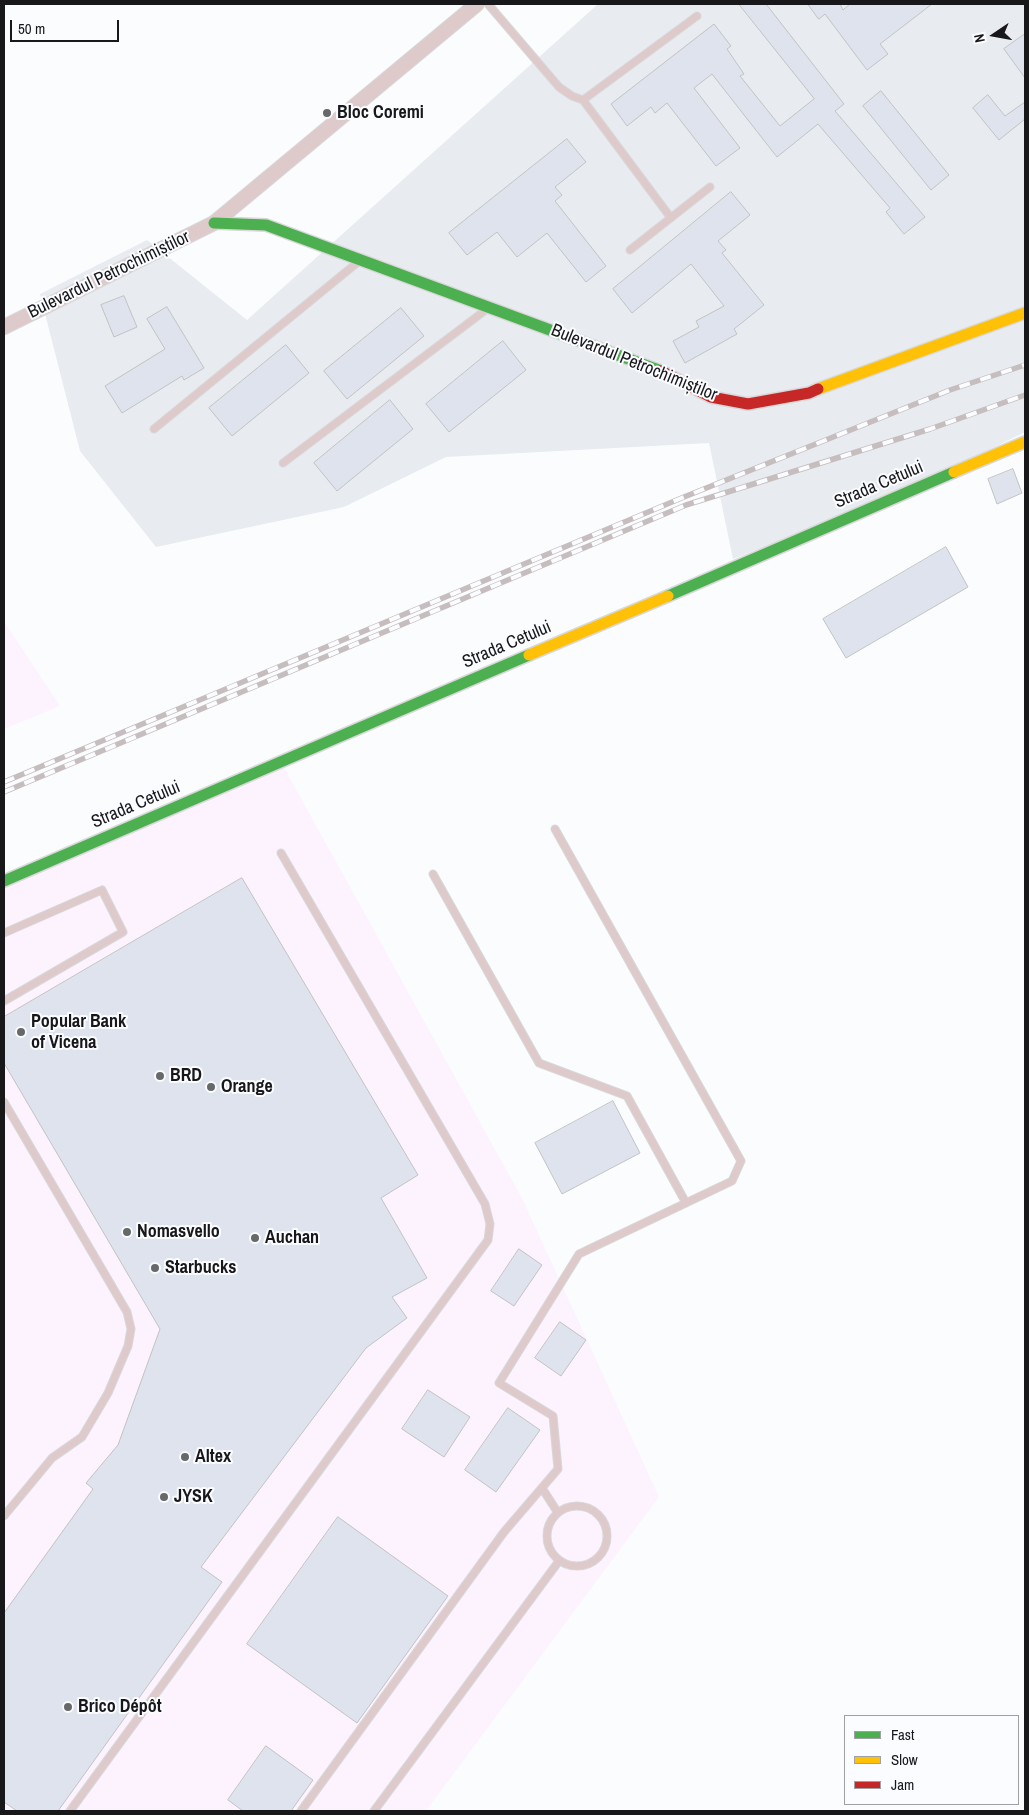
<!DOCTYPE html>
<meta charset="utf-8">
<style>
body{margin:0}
#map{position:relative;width:1029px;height:1815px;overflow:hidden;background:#fbfcfe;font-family:"Archivo Narrow",sans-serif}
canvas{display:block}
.frame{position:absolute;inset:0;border:5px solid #18181a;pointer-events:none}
.legend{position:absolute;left:844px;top:1715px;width:175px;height:90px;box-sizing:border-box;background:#fafcff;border:1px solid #a0a1a3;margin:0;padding:6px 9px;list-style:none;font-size:15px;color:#18181a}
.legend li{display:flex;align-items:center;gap:10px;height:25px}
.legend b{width:25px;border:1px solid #a0a1a3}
.north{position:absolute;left:969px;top:10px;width:50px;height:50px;-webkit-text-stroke:4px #fafcff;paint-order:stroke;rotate:258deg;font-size:14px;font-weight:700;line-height:20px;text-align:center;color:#18181a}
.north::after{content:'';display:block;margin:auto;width:18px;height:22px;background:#18181a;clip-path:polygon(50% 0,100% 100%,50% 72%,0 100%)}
.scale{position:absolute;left:10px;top:20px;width:109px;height:22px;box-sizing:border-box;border:2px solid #18181a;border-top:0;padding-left:6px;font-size:15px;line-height:18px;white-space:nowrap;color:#18181a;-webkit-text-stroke:4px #fafcff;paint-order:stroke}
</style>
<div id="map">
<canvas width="1029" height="1815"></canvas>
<div class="frame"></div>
<ul class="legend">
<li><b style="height:6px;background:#4caf50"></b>Fast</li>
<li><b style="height:6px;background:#ffc107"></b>Slow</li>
<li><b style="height:6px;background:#c62828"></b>Jam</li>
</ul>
<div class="north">N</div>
<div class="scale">50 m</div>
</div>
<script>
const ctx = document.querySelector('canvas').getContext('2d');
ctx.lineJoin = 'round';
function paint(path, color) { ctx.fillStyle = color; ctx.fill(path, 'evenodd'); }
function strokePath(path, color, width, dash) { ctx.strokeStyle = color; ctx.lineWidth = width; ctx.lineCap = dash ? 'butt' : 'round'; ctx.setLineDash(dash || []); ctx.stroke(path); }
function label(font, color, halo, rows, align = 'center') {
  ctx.font = font + ' "Archivo Narrow",sans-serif'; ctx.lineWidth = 4; ctx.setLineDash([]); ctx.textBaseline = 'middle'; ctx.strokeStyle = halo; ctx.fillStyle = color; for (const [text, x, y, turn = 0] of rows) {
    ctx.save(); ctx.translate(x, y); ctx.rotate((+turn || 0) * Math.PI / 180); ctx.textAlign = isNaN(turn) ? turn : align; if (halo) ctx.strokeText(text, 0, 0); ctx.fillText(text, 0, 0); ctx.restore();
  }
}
const commercial = new Path2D(`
 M4,621L60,706L4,729Z
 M281,762L523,1200L659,1497L426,1811H4V881Z`);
const built = new Path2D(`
 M598,4H1025V432L892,498L733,559L709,443L446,457L344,507L156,547L80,451L40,294L147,240L247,320Z`);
const building = new Path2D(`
 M739,4H766L844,104L835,111L925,217L904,234L886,212L890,208L818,124L777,157L712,74L694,88L740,148L716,166L667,103L655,113L651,107L627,126L611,104L714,24L731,46L727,49L744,74L740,76L780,126L814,99Z
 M808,4H840L843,10L850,4H932L880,44L888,54L867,70L825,14L819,19Z
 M1025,34V78L1004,49Z
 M881,91L949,175L931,190L863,106Z
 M988,95L1005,116L1025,102V119L999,140L973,108Z
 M567,139L586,162L555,187L562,195L555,201L606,266L586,282L547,233L517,257L497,232L467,255L449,233Z
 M731,192L750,215L718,241L726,250L722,253L764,305L734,329L737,334L685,363L673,341L699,327L696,321L724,306L691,264L632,313L613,289Z
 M124,296L137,327L114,337L101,305Z
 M167,307L204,368L184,380L182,376L122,413L105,386L165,349L147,319Z
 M401,308L424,336L347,399L324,371Z
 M503,341L526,370L449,432L426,404Z
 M286,345L309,373L232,436L209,408Z
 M390,400L413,429L337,491L314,463Z
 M1013,469L1022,493L997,504L988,479Z
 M946,547L968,587L846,658L823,619Z
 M242,878L418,1175L381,1198L427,1278L392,1297L407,1318L366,1348L201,1567L222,1582L58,1811H17L4,1802V1613L93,1489L86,1483L118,1445L160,1329L4,1063V1017Z
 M613,1101L640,1153L562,1194L535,1143Z
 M519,1249L542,1265L514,1306L491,1291Z
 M560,1322L586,1340L561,1376L535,1358Z
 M428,1390L470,1417L444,1457L402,1429Z
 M508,1408L540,1430L496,1492L465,1470Z
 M338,1517L448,1596L357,1723L247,1644Z
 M266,1746L313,1780L291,1811H243L228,1800Z`);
const lane = new Path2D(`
 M488,4L559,87L572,96L583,100L697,16
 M583,100L671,218
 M630,250L710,187
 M154,429L358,262
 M283,463L487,309
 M433,874L539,1063L627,1096L686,1203
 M4,933L102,890L123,932L4,1001
 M4,1102L127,1312L131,1329L128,1346L108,1393L82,1437L52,1458L4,1516
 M542,1488L558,1513
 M547 1536a30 30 0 1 1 60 0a30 30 0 1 1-60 0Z
 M70,1811L488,1240L490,1224L485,1204L281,853
 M301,1811L504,1532L558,1469L553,1416L499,1383L579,1254L732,1181L741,1161L555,829
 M374,1811L559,1561`);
const street = new Path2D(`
 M4,327L214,223L477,4`);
const fast = new Path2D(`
 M214,223L266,225L661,371
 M668,596L954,472
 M4,881L529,655`);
const slow = new Path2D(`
 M818,389L1025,313
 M954,472L1025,442
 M529,655L668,596`);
const jam = new Path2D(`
 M661,371L711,397L748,404L809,393L818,389`);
const rail = new Path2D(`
 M4,782L684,497L950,390L1025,365
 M4,792L686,505L930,429L1025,395`);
const markers = [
 [327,113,5,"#67686a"],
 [21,1032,5,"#67686a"],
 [160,1076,5,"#67686a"],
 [211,1087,5,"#67686a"],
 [127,1232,5,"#67686a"],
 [255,1238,5,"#67686a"],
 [155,1268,5,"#67686a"],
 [185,1457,5,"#67686a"],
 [164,1497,5,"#67686a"],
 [68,1707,5,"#67686a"]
];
const poiNames = [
 ["Bloc Coremi",337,113],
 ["Popular Bank",31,1022],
 ["of Vicena",31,1043],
 ["BRD",170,1076],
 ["Orange",221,1087],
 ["Nomasvello",137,1232],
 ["Auchan",265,1238],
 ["Starbucks",165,1268],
 ["Altex",195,1457],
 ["JYSK",174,1497],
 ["Brico Dépôt",78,1707]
];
const streetNames = [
 ["Bulevardul Petrochimiștilor",109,275,-26],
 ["Bulevardul Petrochimiștilor",634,363,22],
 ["Strada Cetului",879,485,-23],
 ["Strada Cetului",507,645,-23],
 ["Strada Cetului",136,805,-23]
];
paint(commercial, '#fcf3fe');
paint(built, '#e8ebef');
paint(building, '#dee3ed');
strokePath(building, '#c2c3c4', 1);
strokePath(lane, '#d8d8d9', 9);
strokePath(street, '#d8d8d9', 16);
strokePath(fast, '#d8d8d9', 14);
strokePath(slow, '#d8d8d9', 14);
strokePath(jam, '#d8d8d9', 14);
strokePath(lane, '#decacb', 7);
strokePath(street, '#decacb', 14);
strokePath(fast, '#4caf50', 11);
strokePath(slow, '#ffc107', 11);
strokePath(jam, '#c62828', 11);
strokePath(rail, '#c6bdbe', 5.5);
strokePath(rail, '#fafcff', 4, [11]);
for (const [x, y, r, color] of markers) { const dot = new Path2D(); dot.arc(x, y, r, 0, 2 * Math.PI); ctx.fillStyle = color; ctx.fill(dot); strokePath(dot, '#fafcff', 2); }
label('bold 18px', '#18181a', '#fafcff', poiNames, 'left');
label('18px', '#18181a', '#fafcff', streetNames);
</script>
